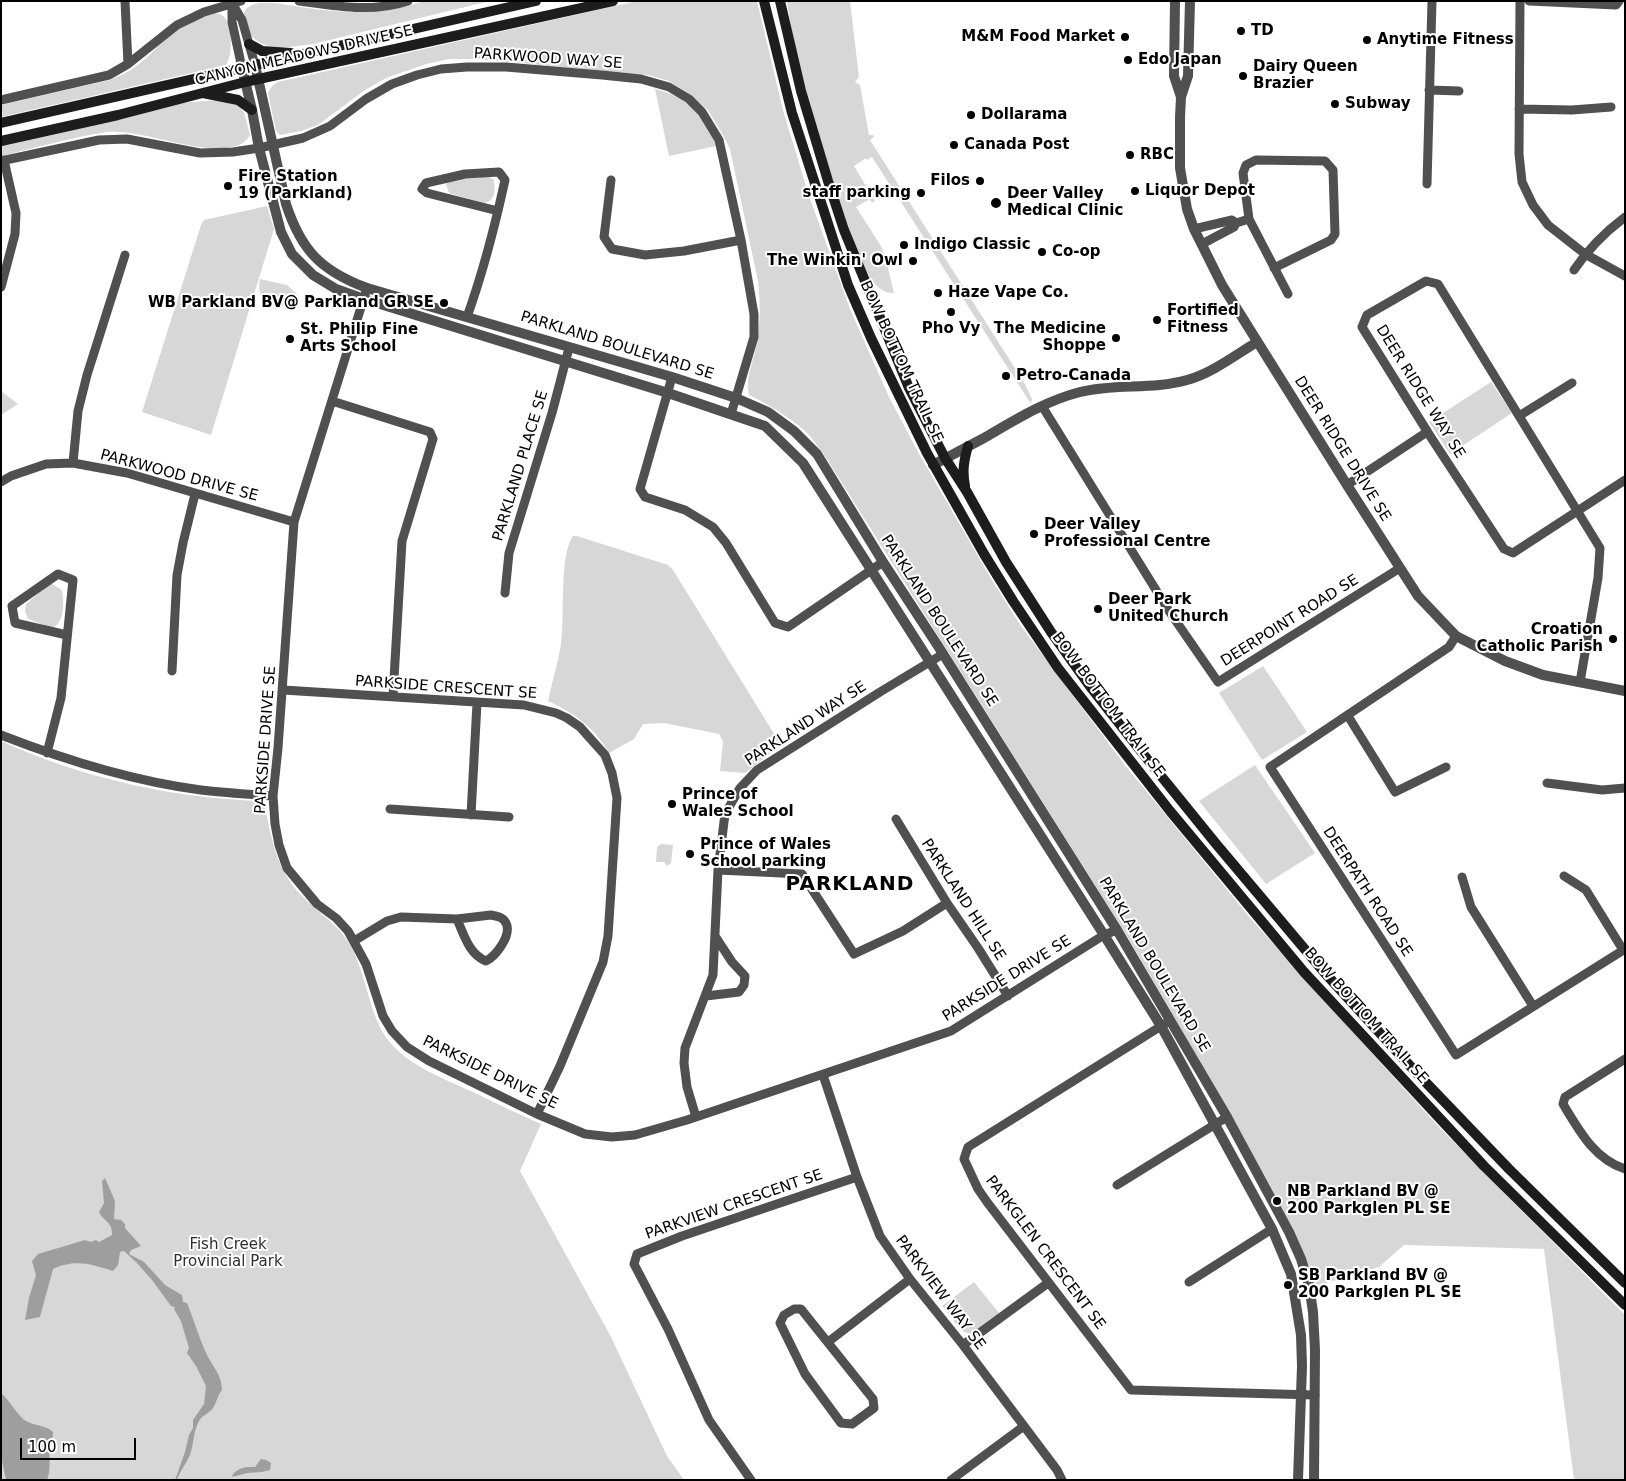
<!DOCTYPE html>
<style>
body{margin:0}
#map{position:relative;width:1626px;height:1481px;overflow:hidden;background:#fff;font-family:"DejaVu Sans",sans-serif}
canvas{display:block}
.frame{position:absolute;inset:0;border:2px solid #000;pointer-events:none}
.scale{position:absolute;left:20px;top:1438px;width:116px;height:22px;box-sizing:border-box;border:2px solid #000;border-top:0;padding-left:6px;font-size:15px;line-height:18px;white-space:nowrap;color:#000;-webkit-text-stroke:4px #fff;paint-order:stroke}
</style>
<div id="map">
<canvas width="1626" height="1481"></canvas>
<div class="frame"></div>
<div class="scale">100 m</div>
</div>
<script>
const ctx = document.querySelector('canvas').getContext('2d');
ctx.lineJoin = 'round';
function paint(path, color) { ctx.fillStyle = color; ctx.fill(path, 'evenodd'); }
function strokePath(path, color, width, dash) { ctx.strokeStyle = color; ctx.lineWidth = width; ctx.lineCap = dash ? 'butt' : 'round'; ctx.setLineDash(dash || []); ctx.stroke(path); }
function label(font, color, halo, rows, align = 'center') {
  ctx.font = font + ' "DejaVu Sans",sans-serif'; ctx.lineWidth = 4; ctx.setLineDash([]); ctx.textBaseline = 'middle'; ctx.strokeStyle = halo; ctx.fillStyle = color; for (const [text, x, y, turn = 0] of rows) {
    ctx.save(); ctx.translate(x, y); ctx.rotate((+turn || 0) * Math.PI / 180); ctx.textAlign = isNaN(turn) ? turn : align; if (halo) ctx.strokeText(text, 0, 0); ctx.fillText(text, 0, 0); ctx.restore();
  }
}
const green = new Path2D(`
 M424,1H490L313,44C290,47 257,55 246,26C244,20 242,13 247,8C256,0 277,3 288,5C337,13 376,17 424,1Z
 M637,1H757L783,110L809,196L850,309L889,397L918,452L993,582L1021,626L1124,764L1251,919L1436,1124L1625,1315V1480H1574L1544,1249L1404,1245L1379,1267L1313,1287L1292,1234L1243,1136L1127,936L823,453C817,446 812,437 805,431C788,416 769,405 749,395C745,377 754,361 757,342C761,322 760,301 758,281L730,149L722,133L707,109L688,93L669,81L648,75L478,59H449L426,64L386,78L365,90L318,125L301,131L280,135L276,131L268,93L272,86L278,82Z
 M787,1H850L859,77L855,82L860,85L869,135H873L874,137L870,140L1025,384L1032,399L1031,404L872,157L867,160L866,158L854,166L875,201L872,203L870,199L856,207L881,246L885,256L894,293C882,294 874,284 868,275C858,261 849,228 843,211C820,143 797,73 787,1Z
 M214,13C219,14 222,14 225,18C232,27 233,56 226,65L1,117V105L110,80C141,69 151,51 175,31C185,23 202,17 214,13Z
 M655,89C687,97 706,115 716,146L669,156Z
 M217,100C245,104 243,108 250,135C236,163 166,139 141,135C130,133 118,131 107,132C72,137 35,148 1,156V144L181,103Z
 M486,175L494,180C495,189 496,201 484,203L449,193L446,184L449,181Z
 M267,206L274,229L211,435L142,412L201,225L204,220Z
 M260,279L287,285L297,294L291,310C273,300 255,304 260,279Z
 M1491,382L1512,413L1450,454L1429,422Z
 M1,391L18,404L1,415Z
 M573,536H577L668,565L673,570L781,745L745,773L720,771L723,742L719,734L664,723L643,724L634,739L609,753C594,727 574,713 548,701C552,682 558,663 561,644C565,618 559,555 573,536Z
 M51,583L62,590C64,602 65,623 52,628L28,619L25,611L26,604Z
 M1263,666L1307,732L1262,760L1219,693Z
 M1,741C81,778 177,799 264,801C271,837 276,871 303,897C316,911 333,921 344,936C365,964 366,1001 382,1031C401,1064 443,1078 475,1093C497,1104 519,1114 541,1124L520,1171L611,1337L667,1456L684,1480H1Z
 M1255,765L1315,853L1266,884L1199,801Z
 M661,844L673,845L671,863L667,866L664,862H656L657,847Z
 M974,1282L999,1313L970,1334L962,1331L942,1306Z`);
const water = new Path2D(`
 M105,1178L115,1201L114,1219L121,1220L125,1224V1228L141,1246L131,1250L129,1254L144,1262L165,1285L182,1295L183,1302L187,1303C194,1320 199,1338 207,1355C213,1367 222,1375 222,1390C217,1396 217,1402 213,1408C210,1413 202,1415 199,1421C193,1432 194,1444 190,1455C186,1464 180,1471 177,1480H175L185,1452L189,1435L193,1428V1420L204,1404L206,1386L196,1366L187,1353L189,1348L181,1321L174,1309L175,1307L171,1306L152,1280L136,1262L124,1251L120,1252L118,1265L113,1271C90,1264 76,1259 53,1269L40,1317L25,1320L29,1298L36,1275L32,1261L38,1254L85,1240L91,1242L96,1240L99,1242L112,1235C113,1222 104,1222 99,1212L104,1203L102,1181Z
 M1,1393C10,1401 18,1416 26,1421C34,1426 46,1425 53,1432C53,1437 52,1439 50,1444C48,1456 52,1467 47,1480H6L1,1456Z
 M261,1459L266,1460L271,1463L270,1470L262,1472L247,1473L232,1477L233,1474C240,1467 245,1467 255,1467Z`);
const minor = new Path2D(`
 M125,1L128,64
 M232,1V22L242,68
 M299,1C336,6 372,13 408,1
 M1520,1L1519,154L1522,182L1533,205L1548,225L1585,254L1625,276
 M1529,1L1616,5L1619,1
 M232,3L242,20L255,65
 M1429,90L1459,91
 M1,100L109,75L128,64L177,25L204,12L241,1
 M1519,109L1572,110L1611,107
 M1,161L99,140L127,139L200,153L233,152L259,148L303,138L330,126L366,99L392,84L417,75L441,69L467,67H506L602,75L641,79L669,87L689,99L702,112L719,140L741,240L754,314V337L731,414
 M611,180L604,237L612,249L645,255L684,251L741,240
 M1427,184L1432,1
 M1194,229L1232,220L1236,223
 M1202,244L1234,227L1236,223L1249,219
 M1274,268L1331,240L1335,234L1333,170L1325,161L1256,160L1246,165L1243,173L1249,219L1288,294
 M1574,270C1588,249 1605,232 1625,217
 M1,287L15,234L16,213L4,160
 M367,288L294,522L278,748L273,796L275,824L279,845L287,868L317,904L336,918L348,931L366,964L383,1016L392,1031L407,1047L429,1061L537,1114L585,1134L612,1137L635,1135L687,1120L951,1031L1104,935L1117,930
 M467,317C483,272 495,226 505,180L499,172L465,174L426,183L422,189L427,193L498,211
 M672,377L640,489L645,497L685,510L713,527L726,543L775,623L788,627L883,562
 M332,401L430,432L433,439L402,541L393,696
 M1042,406L1169,611L1218,682L1400,568
 M1519,416L1572,383
 M73,463L78,411L87,375L125,255
 M1,482L11,476L46,464L73,463L127,473L294,522
 M1347,485L1427,432
 M505,593L509,553L552,413L569,348
 M1456,636L1449,647L1270,767L1456,1055L1625,949
 M172,671L177,575L183,543L195,494
 M1580,682L1598,578L1600,548L1438,284L1426,281L1367,315L1362,327L1432,439L1504,549L1513,553L1625,480
 M283,690L524,705L556,713L567,718L580,727L605,755L612,773L617,798L608,936L603,962L560,1066L537,1114
 M1348,716L1395,792L1446,767
 M1,735C65,760 132,781 201,790C225,793 249,794 273,796
 M47,753L61,698L73,580L58,574L12,606L15,623L67,635
 M1547,783L1602,790L1625,788
 M390,809L509,817
 M471,815L477,703
 M896,819L947,903L978,948L1008,996
 M718,870L802,874L854,954L903,931L947,903
 M1564,876L1586,890L1623,950
 M1462,877L1471,907L1533,1006
 M491,915C497,916 503,917 506,923C512,935 496,956 486,961C469,954 464,935 457,919Z
 M354,941L387,921L401,917L457,919
 M706,996L739,992L744,985L745,976L732,962L715,936
 M1166,1023L968,1147L964,1159L978,1189L987,1202L1131,1390L1315,1395
 M1625,1059L1565,1097L1563,1104C1579,1130 1594,1159 1625,1169
 M823,1075L857,1177L880,1236L910,1279L963,1345L1057,1470L1062,1480
 M696,1117L687,1087L684,1063L685,1048L713,975L718,870L725,814L740,788L757,770L880,692L943,654
 M1117,1185L1227,1117
 M1189,1282L1272,1229
 M794,1309H801L873,1399L874,1408L852,1424L841,1423L805,1374L780,1323L784,1315Z
 M828,1342L910,1279
 M963,1345L1048,1283
 M751,1480L709,1420L668,1329L634,1264L637,1254L682,1236L857,1177
 M951,1480L1024,1426`);
const tertiary = new Path2D(`
 M1175,1L1174,76L1181,97
 M1190,1L1188,76L1181,97L1180,117V168L1187,209L1194,229L1222,285L1347,485L1418,596L1456,636L1505,661L1543,675L1625,691
 M255,65L286,204C301,250 321,271 367,288L672,377L736,398L768,412L794,431L817,454L883,562L938,646L1117,930L1227,1117L1289,1232L1301,1259L1309,1285L1313,1312L1315,1350L1314,1480
 M242,68L252,110L259,148L281,232L292,254L313,275L336,289L364,299L668,393L765,426L803,463L1104,935L1161,1026L1272,1229L1291,1274L1301,1335L1302,1366L1298,1480
 M933,465C950,456 967,447 984,438C1015,420 1045,401 1080,392C1115,383 1152,390 1187,380C1212,373 1234,356 1257,342`);
const secondary = new Path2D(`
 M764,1L792,113L848,285L871,338L927,453L984,554L1013,601L1058,668L1170,811L1304,972L1484,1166L1625,1305
 M780,1L801,91L828,181L844,230L909,388L945,458L967,492L1006,562L1051,632L1092,689L1140,750L1217,845L1324,972L1412,1068L1509,1169L1625,1283
 M249,44L262,51L291,53
 M203,93L238,100L252,110
 M1,123L536,1
 M1,141L118,115L245,82L613,1
 M965,486C962,471 964,460 968,446`);
const markers = [
 [1241,31,5,"#000"],
 [1125,37,5,"#000"],
 [1367,40,5,"#000"],
 [1128,60,5,"#000"],
 [1243,76,5,"#000"],
 [1335,104,5,"#000"],
 [971,115,5,"#000"],
 [954,145,5,"#000"],
 [1130,155,5,"#000"],
 [980,181,5,"#000"],
 [228,186,5,"#000"],
 [1135,191,5,"#000"],
 [921,193,5,"#000"],
 [996,203,6,"#000"],
 [904,245,5,"#000"],
 [1042,252,5,"#000"],
 [913,261,5,"#000"],
 [938,293,5,"#000"],
 [444,303,5,"#000"],
 [951,312,5,"#000"],
 [1157,320,5,"#000"],
 [1116,338,5,"#000"],
 [290,339,5,"#000"],
 [1006,376,5,"#000"],
 [1034,534,5,"#000"],
 [1098,609,5,"#000"],
 [1613,639,5,"#000"],
 [672,804,5,"#000"],
 [690,854,5,"#000"],
 [1277,1201,5,"#000"],
 [1288,1285,5,"#000"]
];
const poiNames = [
 ["TD",1251,31],
 ["M&M Food Market",1115,37,"right"],
 ["Anytime Fitness",1377,40],
 ["Edo Japan",1138,60],
 ["Dairy Queen",1253,67],
 ["Brazier",1253,84],
 ["Subway",1345,104],
 ["Dollarama",981,115],
 ["Canada Post",964,145],
 ["RBC",1140,155],
 ["Fire Station",238,177],
 ["19 (Parkland)",238,194],
 ["Filos",970,181,"right"],
 ["Liquor Depot",1145,191],
 ["staff parking",911,193,"right"],
 ["Deer Valley",1007,194],
 ["Medical Clinic",1007,211],
 ["Indigo Classic",914,245],
 ["Co-op",1052,252],
 ["The Winkin' Owl",903,261,"right"],
 ["Haze Vape Co.",948,293],
 ["WB Parkland BV@ Parkland GR SE",434,303,"right"],
 ["Fortified",1167,311],
 ["Fitness",1167,328],
 ["Pho Vy",951,329,"center"],
 ["The Medicine",1106,329,"right"],
 ["Shoppe",1106,346,"right"],
 ["St. Philip Fine",300,330],
 ["Arts School",300,347],
 ["Petro-Canada",1016,376],
 ["Deer Valley",1044,525],
 ["Professional Centre",1044,542],
 ["Deer Park",1108,600],
 ["United Church",1108,617],
 ["Croation",1603,630,"right"],
 ["Catholic Parish",1603,647,"right"],
 ["Prince of",682,795],
 ["Wales School",682,812],
 ["Prince of Wales",700,845],
 ["School parking",700,862],
 ["NB Parkland BV @",1287,1192],
 ["200 Parkglen PL SE",1287,1209],
 ["SB Parkland BV @",1298,1276],
 ["200 Parkglen PL SE",1298,1293]
];
const streetNames = [
 ["CANYON MEADOWS DRIVE SE",304,56,-13],
 ["PARKWOOD WAY SE",548,59,4],
 ["PARKLAND BOULEVARD SE",617,346,17],
 ["BOW BOTTOM TRAIL SE",901,362,65],
 ["DEER RIDGE WAY SE",1420,392,58],
 ["DEER RIDGE DRIVE SE",1342,449,58],
 ["PARKLAND PLACE SE",521,466,-73],
 ["PARKWOOD DRIVE SE",179,476,15],
 ["PARKLAND BOULEVARD SE",939,621,57],
 ["DEERPOINT ROAD SE",1290,621,-32],
 ["PARKSIDE CRESCENT SE",446,688,4],
 ["BOW BOTTOM TRAIL SE",1108,705,53],
 ["PARKLAND WAY SE",806,724,-33],
 ["PARKSIDE DRIVE SE",266,740,-86],
 ["DEERPATH ROAD SE",1367,892,57],
 ["PARKLAND HILL SE",963,900,57],
 ["PARKLAND BOULEVARD SE",1154,965,59],
 ["PARKSIDE DRIVE SE",1007,979,-32],
 ["BOW BOTTOM TRAIL SE",1366,1016,48],
 ["PARKSIDE DRIVE SE",490,1073,26],
 ["PARKVIEW CRESCENT SE",734,1205,-19],
 ["PARKGLEN CRESCENT SE",1045,1253,53],
 ["PARKVIEW WAY SE",940,1293,53]
];
const parkNames = [
 ["Fish Creek",228,1245],
 ["Provincial Park",228,1262]
];
const districtNames = [
 ["PARKLAND",850,885]
];
paint(green, '#d7d7d7');
paint(water, '#9e9e9e');
strokePath(minor, '#505050', 9);
strokePath(tertiary, '#505050', 10);
strokePath(secondary, '#1d1d1d', 10);
for (const [x, y, r, color] of markers) { const dot = new Path2D(); dot.arc(x, y, r, 0, 2 * Math.PI); ctx.fillStyle = color; ctx.fill(dot); strokePath(dot, '#fff', 2); }
label('bold 15px', '#000', '#fff', poiNames, 'left');
label('15px', '#000', '#fff', streetNames);
label('15px', '#2e2e2e', '#fff', parkNames);
ctx.letterSpacing = '1px';
label('bold 20px', '#000', '#fff', districtNames);
ctx.letterSpacing = '0px';
</script>
